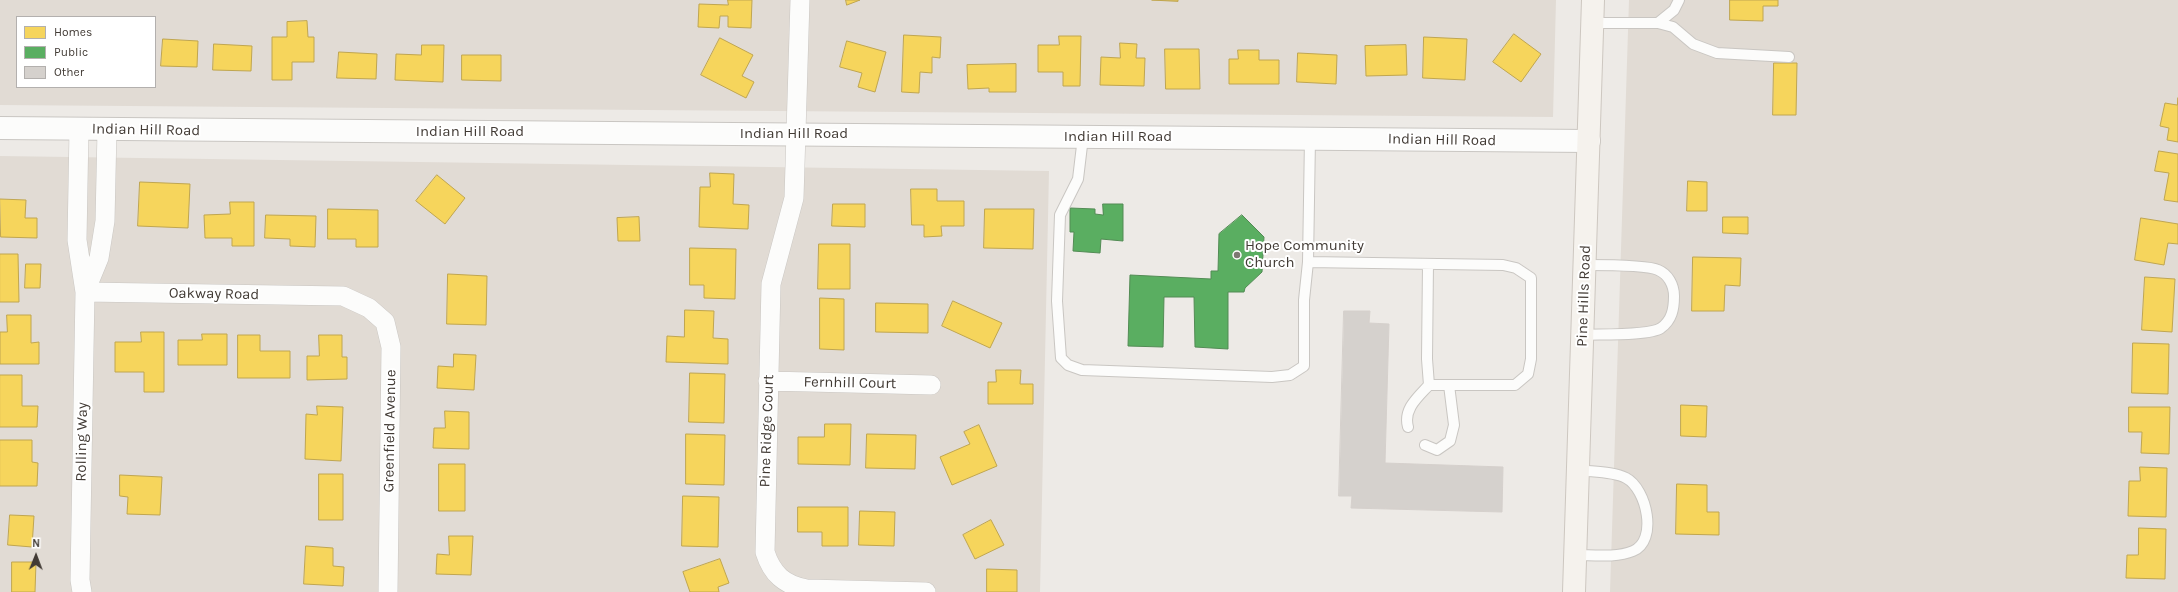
<!DOCTYPE html>
<style>
body{margin:0}
#map{position:relative;width:2178px;height:592px;overflow:hidden;background:#edeae6;font-family:Karla,sans-serif}
canvas{display:block}
.legend{position:absolute;left:16px;top:16px;width:140px;height:72px;box-sizing:border-box;background:#fff;border:1px solid #b3b0ae;margin:0;padding:5px 7px;list-style:none;font-size:12px;color:#413a34}
.legend li{display:flex;align-items:center;gap:8px;height:20px}
.legend b{width:20px;border:1px solid #b3b0ae}
.north{position:absolute;left:16px;top:536px;width:40px;height:40px;-webkit-text-stroke:3px #fff;paint-order:stroke;rotate:1deg;font-size:11px;font-weight:700;line-height:16px;text-align:center;color:#413a34}
.north::after{content:'';display:block;margin:auto;width:14px;height:18px;background:#413a34;clip-path:polygon(50% 0,100% 100%,50% 72%,0 100%)}
</style>
<div id="map">
<canvas width="2178" height="592"></canvas>
<ul class="legend">
<li><b style="height:11px;background:#f6d55c"></b>Homes</li>
<li><b style="height:11px;background:#5aae61"></b>Public</li>
<li><b style="height:11px;background:#d5d1cd"></b>Other</li>
</ul>
<div class="north">N</div>
</div>
<script>
const ctx = document.querySelector('canvas').getContext('2d');
ctx.lineJoin = 'round';
function paint(path, color) { ctx.fillStyle = color; ctx.fill(path, 'evenodd'); }
function strokePath(path, color, width, dash) { ctx.strokeStyle = color; ctx.lineWidth = width; ctx.lineCap = dash ? 'butt' : 'round'; ctx.setLineDash(dash || []); ctx.stroke(path); }
function label(font, color, halo, rows, align = 'center') {
  ctx.font = font + ' Karla,sans-serif'; ctx.lineWidth = 4; ctx.setLineDash([]); ctx.textBaseline = 'middle'; ctx.strokeStyle = halo; ctx.fillStyle = color; for (const [text, x, y, turn = 0] of rows) {
    ctx.save(); ctx.translate(x, y); ctx.rotate((+turn || 0) * Math.PI / 180); ctx.textAlign = isNaN(turn) ? turn : align; if (halo) ctx.strokeText(text, 0, 0); ctx.fillText(text, 0, 0); ctx.restore();
  }
}
const residential = new Path2D(`
 M0,0H1556L1553,117L0,105ZM17,17H155V87H17Z
 M1629,0H2178V592H1610Z
 M0,156L1049,171L1040,592H0Z`);
const homes = new Path2D(`
 M728,0H752L751,28L728,27V16H720L719,28L698,27L699,4L728,5Z
 M846,0H860L847,5Z
 M1152,0H1178V1Z
 M1730,0H1778V6H1763V21L1730,20Z
 M307,21L308,37H314V62H292V80H272V37H287V22Z
 M1514,34L1541,54L1521,82L1493,62Z
 M904,35L941,37L940,58L932,57V73L920,72L919,93L902,92Z
 M1059,36H1081L1080,86H1063V72H1038V45H1059Z
 M1424,37L1467,39L1465,80L1423,78Z
 M720,38L753,55L742,76L754,82L746,98L701,75Z
 M163,39L198,41L197,67L161,66Z
 M847,41L886,52L875,92L858,87L862,73L840,67Z
 M1120,43L1137,44L1136,58H1145L1144,86L1100,85L1101,57L1120,58Z
 M214,44L252,46L251,71L213,70Z
 M422,45H444L443,82L395,80L396,54L421,55Z
 M1406,45L1407,75L1366,76L1365,46Z
 M1165,49H1199L1200,89H1166Z
 M1238,50H1259V60H1279V84H1229V59H1238Z
 M339,52L377,54L376,79L337,78Z
 M1298,53L1337,55L1336,84L1297,82Z
 M462,55H501V81L462,80Z
 M1774,63H1797L1796,115H1773Z
 M1016,64V92H989V88L968,89L967,65Z
 M2178,98V142L2167,140L2169,128L2160,126L2165,103L2177,105Z
 M2159,151L2178,154V202L2164,200L2169,173L2155,171Z
 M710,173L734,174L733,204L749,205L748,229L699,227L700,187H710Z
 M437,175L465,198L445,224L416,201Z
 M1688,181L1707,182V211H1687Z
 M140,182L190,184L188,228L138,226Z
 M911,189H937V201H964V226H941L942,236L924,237V225H912Z
 M0,199L26,200L25,218H37V238L1,237Z
 M230,202H254V246H232V238H205L204,215L230,214Z
 M833,204H865V227L832,226Z
 M328,209L378,210V247H356V239H328Z
 M985,209H1034L1033,249L984,248Z
 M266,215L316,216L315,247L290,246V239L265,238Z
 M639,217L640,241H618L617,218Z
 M1723,217H1748V234L1723,233Z
 M2141,218L2178,224V244L2168,243L2164,265L2135,260Z
 M819,244H850V289H818Z
 M690,248L736,249L735,299L704,298V285H690Z
 M0,254H18L19,302H0Z
 M1693,257L1741,258L1740,286L1725,285L1724,311H1692Z
 M26,264H41L40,288H25Z
 M448,274L487,276L486,325L447,324Z
 M2145,277L2175,279L2172,332L2142,330Z
 M820,298L844,299V350L820,349Z
 M953,301L1002,323L990,348L942,326Z
 M876,303L928,304V333L876,332Z
 M685,310L714,311L713,338L728,339V364L666,362L667,336L684,337Z
 M7,315H31V343L39,342V364H0V332H7Z
 M141,332H164V392H144V372H115V342H141Z
 M202,334H227V365H178V340H202Z
 M238,335H260V351H290V378H238Z
 M319,335H342V357H347V379L307,380V356H319Z
 M2133,343L2169,344L2168,394L2132,393Z
 M454,354L476,355L474,390L437,388L438,366L453,367Z
 M996,370H1021L1020,384H1033V404H988V382H996Z
 M690,373L725,374L724,423L689,422Z
 M0,375H22V406H38L37,427H0Z
 M1681,405L1707,406L1706,437L1681,436Z
 M317,406L343,407L341,461L305,459L306,414L317,415Z
 M2129,407H2170L2169,454L2141,453L2142,432H2129Z
 M445,411L469,412V449L433,448L434,428H445Z
 M825,424H851L850,465L798,464V437H824Z
 M979,425L997,466L952,485L940,457L970,444L964,432Z
 M686,434L725,435L724,485L686,484Z
 M867,434L916,435L915,469L866,468Z
 M0,440H32V462L38,463L37,486H0Z
 M439,464H465V511H439Z
 M2140,467L2167,468L2166,517L2128,516L2129,481H2140Z
 M319,474H343V520H319Z
 M120,475L162,477L160,515L127,514L128,497L120,496Z
 M1677,484L1707,485V512H1719V535L1676,534Z
 M683,496L719,497L718,547L682,546Z
 M798,507H848V546H822V532H798Z
 M860,511L895,512L894,546L859,545Z
 M10,515L34,516L32,547L8,545Z
 M991,520L1004,545L975,559L963,535Z
 M2139,528L2166,529L2165,579L2126,578L2127,555H2138Z
 M449,536H473L471,575L436,574L437,554L449,555Z
 M306,546L333,548V566L344,567L343,586L304,584Z
 M720,559L729,583L718,587L719,592H690L683,572Z
 M12,562H36L35,592H12Z
 M987,569L1017,570V592H987Z`);
const public = new Path2D(`
 M1103,204H1123V241L1101,239L1100,253L1073,251L1074,232H1070V208L1095,209V214L1103,215Z
 M1242,215L1264,237L1262,272L1245,288L1244,292H1228V349L1195,347L1194,297H1164L1163,347L1128,346L1130,275L1211,279V271H1218L1219,234Z`);
const building = new Path2D(`
 M1344,311H1370L1369,323L1389,324L1385,463L1503,467L1502,512L1351,508L1352,496H1339Z`);
const service = new Path2D(`
 M1592,23H1658L1673,27L1693,44L1717,53L1789,57
 M1658,23L1674,10L1679,0
 M1083,137L1078,179L1060,215L1057,301L1061,358L1068,365L1082,370L1272,377L1290,375L1304,366V300L1308,262
 M1310,138L1308,262L1503,265L1516,268L1531,278V359L1528,374L1515,385H1429L1427,359L1428,264
 M1582,335C1599,334 1649,336 1661,328C1672,320 1674,309 1674,296C1674,285 1668,274 1658,270C1648,265 1599,265 1585,265
 M1408,427C1403,409 1418,397 1429,385
 M1425,445L1437,450L1450,441L1454,425L1449,385
 M1575,555C1593,555 1616,558 1633,551C1658,541 1647,489 1626,478C1613,471 1592,472 1578,470`);
const minor = new Path2D(`
 M800,0L794,198L771,284L765,552C772,574 784,585 807,589L926,592
 M79,129L77,240L85,292L80,580L82,592
 M85,292L343,296L369,308L385,322L391,347L388,592
 M85,292L99,258L105,221L107,130
 M768,381L931,385`);
const tertiary = new Path2D(`
 M0,128L1589,141`);
const secondary = new Path2D(`
 M1574,592L1593,0`);
const markers = [
 [1237,255,4,"#7d7872"]
];
const streetNames = [
 ["Indian Hill Road",146,130,1],
 ["Indian Hill Road",470,132],
 ["Indian Hill Road",794,134],
 ["Indian Hill Road",1118,137],
 ["Indian Hill Road",1442,140,1],
 ["Oakway Road",214,294,1],
 ["Pine Hills Road",1584,296,-88],
 ["Fernhill Court",850,383,1],
 ["Greenfield Avenue",390,431,-89],
 ["Pine Ridge Court",767,431,-88],
 ["Rolling Way",82,442,-89]
];
const poiNames = [
 ["Hope Community",1245,246],
 ["Church",1245,263]
];
paint(residential, '#e1dbd4');
paint(homes, '#f6d55c');
strokePath(homes, '#c0a650', 1);
paint(public, '#5aae61');
strokePath(public, '#528b54', 1);
paint(building, '#d5d1cd');
strokePath(building, '#d5d0cc', 1);
strokePath(service, '#c9c6c2', 12);
strokePath(minor, '#c9c6c2', 20);
strokePath(tertiary, '#c9c6c2', 24);
strokePath(secondary, '#cdc7c0', 24);
strokePath(service, '#fcfcfb', 10);
strokePath(minor, '#fcfcfb', 19);
strokePath(tertiary, '#fcfcfb', 22);
strokePath(secondary, '#f5f2ed', 22);
for (const [x, y, r, color] of markers) { const dot = new Path2D(); dot.arc(x, y, r, 0, 2 * Math.PI); ctx.fillStyle = color; ctx.fill(dot); strokePath(dot, '#fff', 1.5); }
label('15px', '#413a34', '#fff', streetNames);
label('15px', '#413a34', '#fff', poiNames, 'left');
</script>
